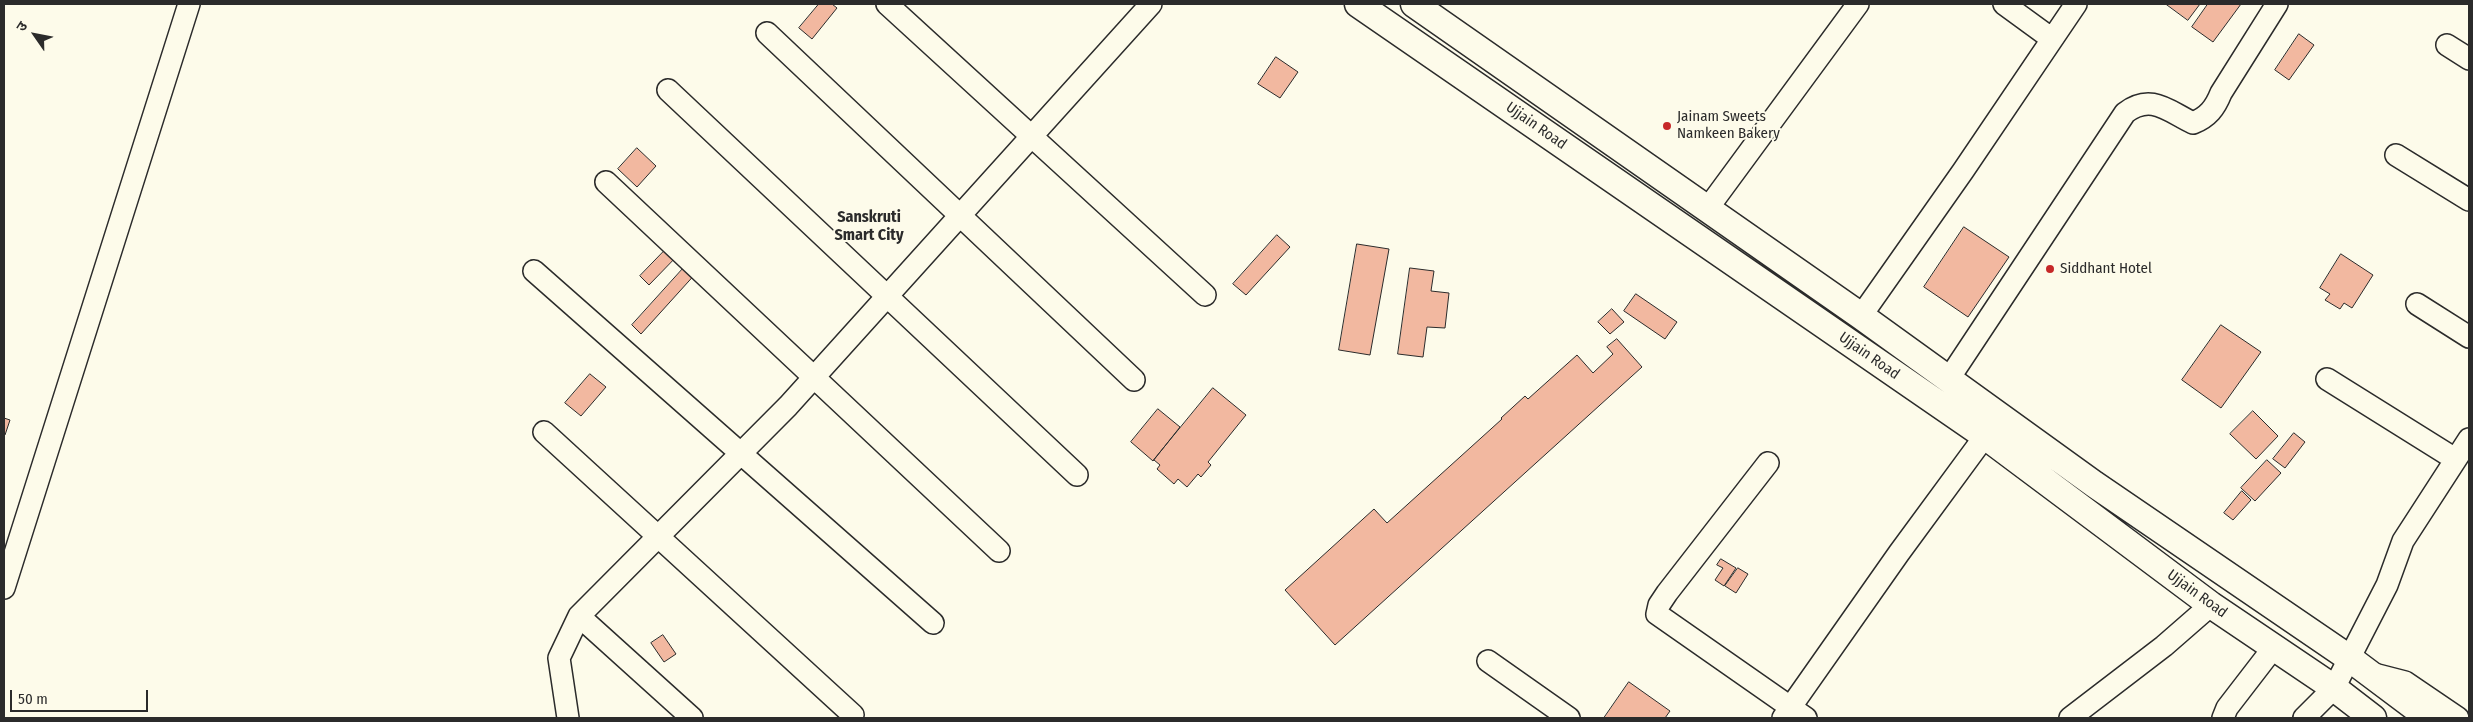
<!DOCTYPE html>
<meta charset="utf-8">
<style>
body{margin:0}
#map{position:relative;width:2473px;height:722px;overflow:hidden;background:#fdfbea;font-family:"Fira Sans Condensed","Noto Sans Devanagari",sans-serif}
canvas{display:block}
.frame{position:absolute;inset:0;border:5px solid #2b2b2b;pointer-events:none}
.north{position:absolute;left:10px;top:10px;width:50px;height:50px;-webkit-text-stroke:4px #fdfbea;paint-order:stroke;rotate:303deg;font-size:14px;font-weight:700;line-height:20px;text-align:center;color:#2b2b2b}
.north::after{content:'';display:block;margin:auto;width:18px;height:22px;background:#2b2b2b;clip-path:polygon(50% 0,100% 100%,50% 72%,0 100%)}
.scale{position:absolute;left:10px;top:690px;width:138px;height:22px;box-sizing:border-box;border:2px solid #2b2b2b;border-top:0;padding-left:6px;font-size:15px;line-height:18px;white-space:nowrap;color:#2b2b2b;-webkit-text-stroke:4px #fdfbea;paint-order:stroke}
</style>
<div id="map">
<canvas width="2473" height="722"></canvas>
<div class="frame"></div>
<div class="north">उ</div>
<div class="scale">50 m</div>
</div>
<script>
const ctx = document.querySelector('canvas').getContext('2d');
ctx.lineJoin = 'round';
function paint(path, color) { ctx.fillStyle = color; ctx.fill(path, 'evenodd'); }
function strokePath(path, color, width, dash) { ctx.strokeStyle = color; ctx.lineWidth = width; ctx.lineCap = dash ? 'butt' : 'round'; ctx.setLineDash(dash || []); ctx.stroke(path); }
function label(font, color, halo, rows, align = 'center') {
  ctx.font = font + ' "Fira Sans Condensed",sans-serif'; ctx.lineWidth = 4; ctx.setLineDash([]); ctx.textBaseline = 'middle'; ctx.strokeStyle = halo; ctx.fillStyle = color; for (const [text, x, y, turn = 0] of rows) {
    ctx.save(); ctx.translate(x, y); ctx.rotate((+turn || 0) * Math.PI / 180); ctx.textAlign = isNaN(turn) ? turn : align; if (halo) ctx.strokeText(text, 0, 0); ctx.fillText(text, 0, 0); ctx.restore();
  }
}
const building = new Path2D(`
 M819,4H832L837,8L812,39L799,28Z
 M2166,4H2200L2188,20Z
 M2208,4H2241L2213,42L2192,27Z
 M2299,34L2314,45L2289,80L2275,70Z
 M1276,57L1298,72L1280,98L1258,84Z
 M637,148L656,166L637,187L618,169Z
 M1964,227L2009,257L1968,317L1924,287Z
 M1277,235L1290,247L1246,295L1233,284Z
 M671,244L680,253L649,285L640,276Z
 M1357,244L1389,249L1370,355L1339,350Z
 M2341,254L2373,275L2352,308L2344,303L2340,309L2325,300L2330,294L2320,288Z
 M689,262L698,271L641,334L632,325Z
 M1410,268L1434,271L1431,291L1449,293L1445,328L1427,327L1423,357L1398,354Z
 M1636,294L1677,322L1665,339L1624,311Z
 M1612,309L1624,322L1610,334L1598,322Z
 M2221,325L2261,352L2221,408L2182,380Z
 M1617,339L1642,367L1335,645L1285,590L1374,509L1387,523L1502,419L1501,418L1525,396L1528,399L1577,355L1593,373L1613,354L1607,347Z
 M590,374L606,387L581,416L565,403Z
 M1213,388L1246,415L1208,462L1211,465L1201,477L1198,474L1187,487L1178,479L1174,484L1157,469L1160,465L1154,460Z
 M1158,409L1180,427L1153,461L1131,442Z
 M2253,411L2278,436L2256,459L2230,434Z
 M4,418L10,420L5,435L4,434Z
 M2294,433L2305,442L2285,468L2273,459Z
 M2267,460L2281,473L2255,501L2241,488Z
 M2242,491L2251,500L2233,520L2224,513Z
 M1721,559L1736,568L1724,586L1715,580L1723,568L1717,565Z
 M1738,568L1748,574L1736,593L1725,586Z
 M663,635L676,654L664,662L651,643Z
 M1629,682L1670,711L1665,718H1604Z`);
const minor = new Path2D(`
 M887,4L1205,295
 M2004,4L2052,39
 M767,33L1134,380
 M2447,45L2469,59
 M668,90L1077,475
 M2396,155L2469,200
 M606,182L999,551
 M1708,208L1858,4
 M534,271L933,623
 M2417,304L2469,337
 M1861,316L1963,171L2076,4
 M2327,379L2455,459
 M1948,380L2125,113C2151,93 2168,111 2193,123C2208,117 2215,108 2221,93L2277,4
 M544,432L853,715
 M1768,463L1667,593L1659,605L1657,614L1806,718
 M4,588L189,4
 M579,616L692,718
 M1488,661L1569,718
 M2374,674L2405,682L2458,718
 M568,718L559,658L579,616L788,406L1151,4
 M1783,718L1899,553L1985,436
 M2070,718L2164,646L2211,605
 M2223,718L2227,708L2274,647
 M2304,718L2334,688L2387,585L2403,541L2469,439`);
const major = new Path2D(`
 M1358,4L1985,436L2211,605L2334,688L2373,718
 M1414,4L1861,316L2094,484L2349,658L2429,718`);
const markers = [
 [1667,126,5,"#c62828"],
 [2050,269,5,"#c62828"]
];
const poiNames = [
 ["Jainam Sweets",1677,117],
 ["Namkeen Bakery",1677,134],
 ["Siddhant Hotel",2060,269]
];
const streetNames = [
 ["Ujjain Road",1536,126,35],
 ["Ujjain Road",1869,356,35],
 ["Ujjain Road",2197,594,36]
];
const neighbourhoodNames = [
 ["Sanskruti",869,218],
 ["Smart City",869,236]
];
paint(building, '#f2b8a0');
strokePath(building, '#2b2b2b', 1);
strokePath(minor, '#2b2b2b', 24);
strokePath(major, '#2b2b2b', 29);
strokePath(minor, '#fdfbea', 21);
strokePath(major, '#fdfbea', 26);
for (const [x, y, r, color] of markers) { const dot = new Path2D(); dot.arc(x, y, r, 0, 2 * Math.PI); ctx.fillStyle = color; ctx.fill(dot); strokePath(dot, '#fdfbea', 2); }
label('15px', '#2b2b2b', '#fdfbea', poiNames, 'left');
label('15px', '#2b2b2b', '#fdfbea', streetNames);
label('bold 16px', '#2b2b2b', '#fdfbea', neighbourhoodNames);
</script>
